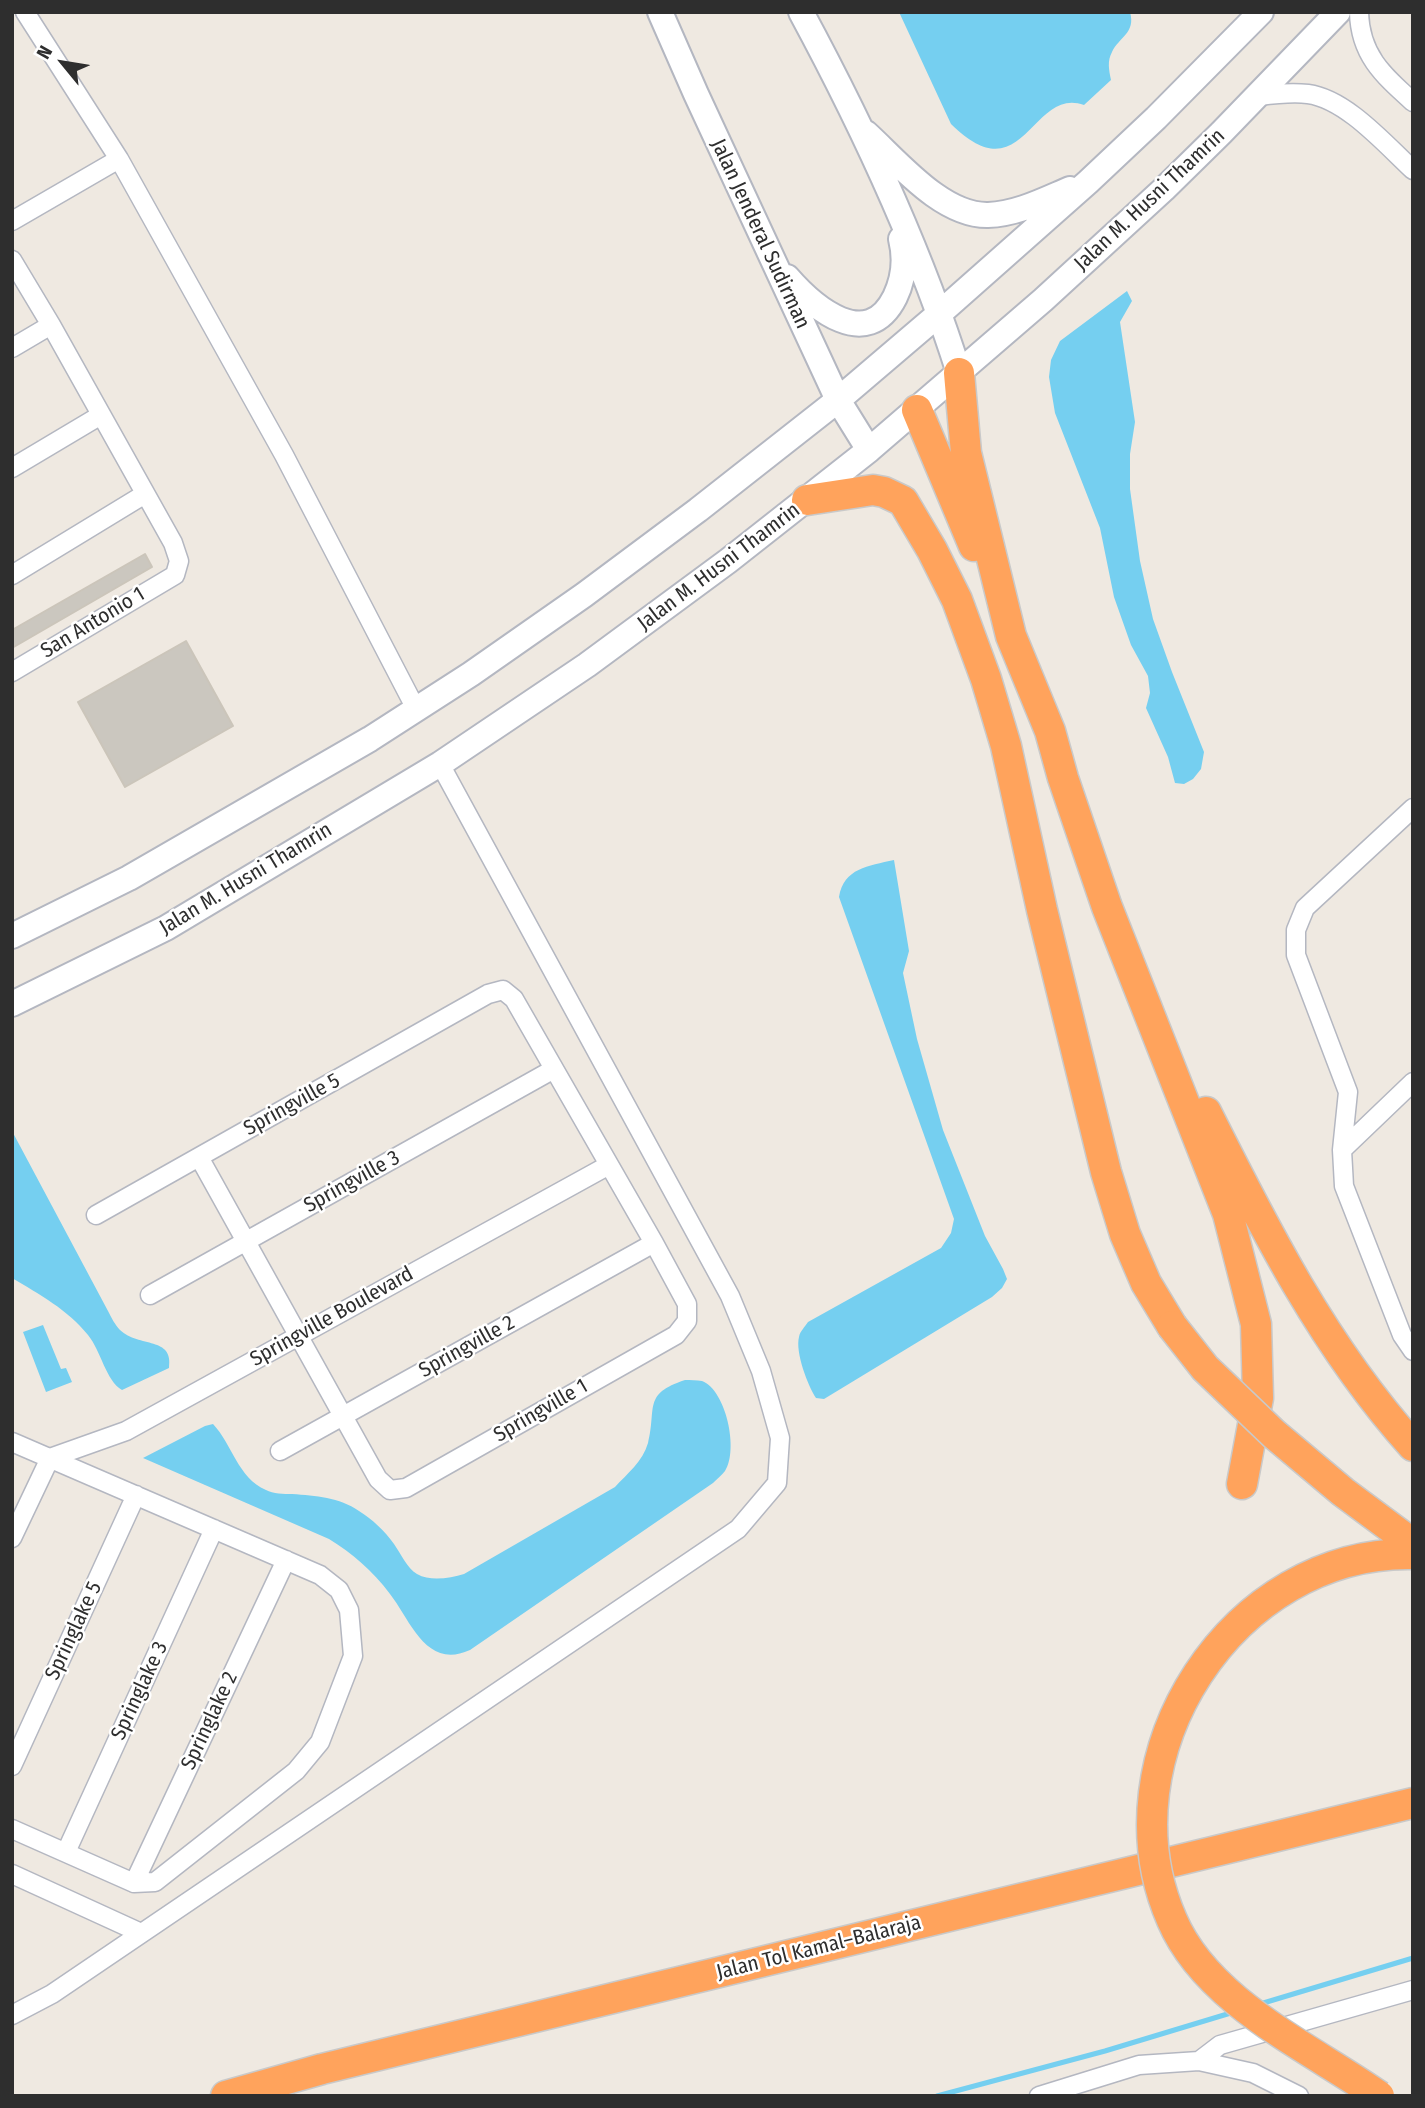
<!DOCTYPE html>
<meta charset="utf-8">
<style>
body{margin:0}
#map{position:relative;width:1425px;height:2108px;overflow:hidden;background:#efe9e1;font-family:"Fira Sans Condensed",sans-serif}
canvas{display:block}
.frame{position:absolute;inset:0;border:14px solid #2e2e2e;pointer-events:none}
.north{position:absolute;left:28px;top:28px;width:70px;height:70px;-webkit-text-stroke:5px #fff;paint-order:stroke;rotate:300deg;font-size:19px;font-weight:700;line-height:28px;text-align:center;color:#2e2e2e}
.north::after{content:'';display:block;margin:auto;width:24px;height:32px;background:#2e2e2e;clip-path:polygon(50% 0,100% 100%,50% 72%,0 100%)}
</style>
<div id="map">
<canvas width="1425" height="2108"></canvas>
<div class="frame"></div>
<div class="north">N</div>
</div>
<script>
const ctx = document.querySelector('canvas').getContext('2d');
ctx.lineJoin = 'round';
function paint(path, color) { ctx.fillStyle = color; ctx.fill(path, 'evenodd'); }
function strokePath(path, color, width, dash) { ctx.strokeStyle = color; ctx.lineWidth = width; ctx.lineCap = dash ? 'butt' : 'round'; ctx.setLineDash(dash || []); ctx.stroke(path); }
function label(font, color, halo, rows, align = 'center') {
  ctx.font = font + ' "Fira Sans Condensed",sans-serif'; ctx.lineWidth = 5; ctx.setLineDash([]); ctx.textBaseline = 'middle'; ctx.strokeStyle = halo; ctx.fillStyle = color; for (const [text, x, y, turn = 0] of rows) {
    ctx.save(); ctx.translate(x, y); ctx.rotate((+turn || 0) * Math.PI / 180); ctx.textAlign = isNaN(turn) ? turn : align; if (halo) ctx.strokeText(text, 0, 0); ctx.fillText(text, 0, 0); ctx.restore();
  }
}
const water = new Path2D(`
 M899,12H1130C1136,33 1119,37 1112,52C1107,61 1109,70 1111,80L1084,105C1031,86 1024,196 951,124Z
 M1127,291L1132,301L1120,322L1135,422L1130,454V489L1140,561L1153,619L1172,672L1204,752L1201,769L1193,779L1184,784L1175,783L1168,757L1146,708L1150,693L1148,676L1131,645L1114,597L1100,528L1055,413L1049,377L1051,360L1060,341Z
 M894,860L909,951L903,973L917,1039L943,1130L985,1236L1003,1269L1007,1279L1002,1288L992,1297L824,1399L816,1398C808,1386 795,1352 799,1337C800,1331 805,1327 808,1322L941,1248L951,1233L954,1219L839,897C844,868 868,866 894,860Z
 M12,1131L108,1311C111,1317 115,1325 120,1330C139,1348 174,1336 169,1368L122,1390C106,1381 101,1351 88,1335C68,1310 39,1294 12,1278Z
 M43,1325L61,1369L66,1368L72,1382L46,1392L23,1332Z
 M685,1380C690,1380 697,1380 702,1381C726,1390 739,1450 725,1471C722,1475 717,1479 713,1483L470,1650C426,1670 411,1621 390,1594C373,1571 352,1553 329,1539L143,1458L205,1426L213,1424C232,1444 238,1478 266,1490C273,1494 284,1494 292,1494C316,1496 339,1497 359,1511C372,1519 385,1531 394,1544C401,1554 407,1568 417,1574C431,1582 450,1578 464,1574L615,1487C627,1474 643,1461 648,1443C657,1408 642,1394 685,1380Z`);
const stream = new Path2D(`
 M1260,2004L1413,1958
 M937,2096L1105,2051L1234,2012`);
const building = new Path2D(`
 M145,554L152,567L12,648V630Z
 M186,641L233,726L125,787L78,702Z`);
const street = new Path2D(`
 M25,12L119,159L284,455L417,711
 M1359,12C1360,55 1383,75 1413,102
 M1259,96C1275,94 1291,92 1308,94C1346,99 1385,144 1413,170
 M12,221L119,159
 M12,260L51,325L173,543L179,561L175,575L12,672
 M12,348L51,325
 M12,468L101,415
 M12,575L145,494
 M1413,808L1305,908L1296,930V955L1348,1092L1342,1150L1344,1186L1402,1335L1413,1351
 M1342,1150L1413,1082
 M96,1215L488,994L503,990L514,999L654,1243L687,1304V1321L676,1335L406,1488L390,1490L378,1479L199,1157
 M150,1295L554,1069
 M12,1442L320,1575L339,1590L349,1610L353,1656L320,1742L296,1771L155,1882L134,1883L12,1829
 M280,1451L654,1243
 M12,1538L50,1458L126,1431L609,1165
 M12,1766L136,1495
 M66,1852L214,1529
 M12,1874L141,1933
 M134,1883L286,1560
 M12,2015L52,1994L738,1529L777,1483L780,1438L761,1371L730,1296L440,764
 M1199,2061L1220,2045L1413,1990
 M1039,2096L1139,2065L1199,2061L1253,2073L1299,2096`);
const secondary = new Path2D(`
 M660,12L696,94L838,400L869,450
 M801,12C863,127 920,249 959,373
 M866,133C898,162 942,216 988,215C1017,214 1044,200 1070,189
 M787,277C814,308 867,353 895,297C904,278 906,259 901,239
 M12,936L129,878L370,739L471,674L584,595L698,510L838,400L940,313L1088,182L1156,118L1261,12
 M12,1004L166,928L440,764L587,665L728,561L869,450L1043,300L1164,189L1221,133L1338,12`);
const highway = new Path2D(`
 M959,373L966,453L1011,636L1050,731L1063,778L1107,907L1228,1214L1256,1324L1258,1398L1242,1484
 M917,410L974,546
 M807,500L873,490L884,492L903,501L932,550L957,600L986,679L1006,746L1042,910L1106,1172L1125,1234L1146,1283L1172,1326
 M1206,1112C1265,1230 1324,1347 1413,1446
 M226,2096L322,2069L1413,1803`);
const highwayBridge = new Path2D(`
 M1172,1326L1205,1368L1274,1434L1343,1492L1413,1544
 M1379,2096C1309,2047 1207,2002 1172,1920C1100,1756 1233,1550 1413,1554`);
const streetNames = [
 ["Jalan M. Husni Thamrin",1150,200,-43],
 ["Jalan Jenderal Sudirman",760,234,65],
 ["Jalan M. Husni Thamrin",719,567,-37],
 ["San Antonio 1",93,623,-31],
 ["Jalan M. Husni Thamrin",246,879,-31],
 ["Springville 5",292,1105,-29],
 ["Springville 3",352,1182,-29],
 ["Springville Boulevard",332,1317,-29],
 ["Springville 2",467,1347,-29],
 ["Springville 1",541,1411,-30],
 ["Springlake 5",74,1631,-65],
 ["Springlake 3",140,1691,-65],
 ["Springlake 2",210,1721,-65],
 ["Jalan Tol Kamal–Balaraja",819,1948,-14]
];
paint(water, '#75cff0');
strokePath(stream, '#75cff0', 5);
paint(building, '#cbc7bf');
strokePath(building, '#cbc5ba', 2);
strokePath(street, '#b4b7c1', 21);
strokePath(secondary, '#b4b7c1', 28);
strokePath(highway, '#c9c9c9', 33);
strokePath(street, '#fff', 18);
strokePath(secondary, '#fff', 24);
strokePath(highway, '#ffa35c', 30);
strokePath(highwayBridge, '#c9c9c9', 33, []);
strokePath(highwayBridge, '#ffa35c', 30);
label('21px', '#2e2e2e', '#fff', streetNames);
</script>
